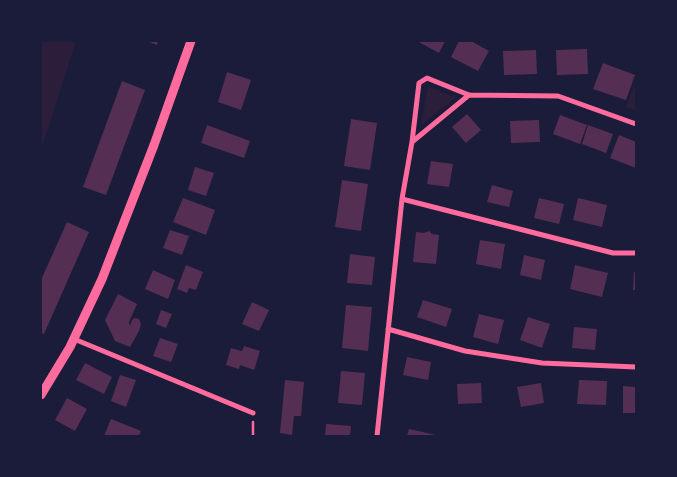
<!DOCTYPE html>
<style>
body{margin:0}
#map{position:relative;width:677px;height:477px;overflow:hidden;background:#1b1b3a;font-family:Quicksand,sans-serif}
canvas{display:block}
.frame{position:absolute;inset:0;border:42px solid #1b1b3a;pointer-events:none}
</style>
<div id="map">
<canvas width="677" height="477"></canvas>
<div class="frame"></div>
</div>
<script>
const ctx = document.querySelector('canvas').getContext('2d');
ctx.lineJoin = 'round';
function paint(path, color) { ctx.fillStyle = color; ctx.fill(path, 'evenodd'); }
function strokePath(path, color, width, dash) { ctx.strokeStyle = color; ctx.lineWidth = width; ctx.lineCap = dash ? 'butt' : 'round'; ctx.setLineDash(dash || []); ctx.stroke(path); }
const green = new Path2D(`
 M41,41H76L41,151Z
 M636,80V110L626,107Z
 M428,86L455,98L421,125Z`);
const building = new Path2D(`
 M146,41H158L157,45Z
 M417,41H445L439,53Z
 M459,41H471L489,51L478,71L451,57Z
 M587,49L588,74L557,75L556,50Z
 M536,50L537,74L504,75L503,51Z
 M603,63L635,75L626,100L593,89Z
 M227,72L251,80L241,110L218,102Z
 M122,81L145,90L106,195L83,187Z
 M467,114L481,130L466,143L452,127Z
 M560,115L587,125L580,144L553,134Z
 M351,119L377,123L370,170L344,166Z
 M539,120L540,142L511,143L510,121Z
 M207,125L250,141L244,158L201,143Z
 M588,125L613,134L606,153L582,144Z
 M619,135L636,142V168L610,158Z
 M431,161L453,164L449,187L427,184Z
 M195,167L214,173L206,196L188,190Z
 M342,180L368,184L361,231L335,227Z
 M492,185L513,191L509,207L487,202Z
 M183,198L215,210L206,235L173,222Z
 M539,198L564,204L559,224L534,218Z
 M578,198L607,205L602,227L573,220Z
 M67,222L89,232L44,334L41,333V280Z
 M170,230L189,236L182,255L163,248Z
 M429,231L432,234L439,235L436,264L413,262L416,232L424,233Z
 M480,240L505,244L501,269L476,264Z
 M350,254L375,257L372,285L347,283Z
 M524,255L545,260L541,280L520,275Z
 M186,265L203,272L196,290L189,288L187,293L177,289Z
 M575,265L608,273L602,297L570,289Z
 M153,270L175,280L168,299L145,289Z
 M634,272H636V290H633Z
 M118,294L137,304L129,322L130,326L132,320L135,318L139,319L141,324L139,331L130,347L115,341L105,320Z
 M423,300L452,309L446,327L417,317Z
 M252,302L269,310L259,331L242,324Z
 M346,305L372,307L368,351L342,348Z
 M161,310L172,314L166,328L156,324Z
 M479,314L504,320L498,344L473,337Z
 M528,317L550,324L542,348L520,340Z
 M574,327L597,329L595,350L572,348Z
 M160,338L178,344L171,362L153,356Z
 M244,346L260,351L254,370L240,365L239,369L226,365L231,348L242,351Z
 M407,357L431,362L428,380L403,375Z
 M85,363L112,377L104,394L76,380Z
 M341,371L365,373L362,405L338,403Z
 M120,375L136,380L126,407L111,401Z
 M285,380L304,382L301,416H294L292,435L280,433Z
 M579,380L607,381L606,405L577,404Z
 M481,383L482,403L458,404L457,384Z
 M541,383L544,403L521,407L517,387Z
 M623,386L636,387V413H623Z
 M67,398L87,409L75,431L55,420Z
 M111,419L141,431L139,436H104Z
 M326,424L351,426L350,436H325Z
 M409,429L436,435V436H407Z`);
const path = new Path2D(`
 M253,436V422`);
const minor = new Path2D(`
 M469,95L412,142L419,83L427,78L469,95L558,96L636,124
 M402,199L613,253H636
 M388,329L465,351L542,363L636,367
 M74,339L253,413
 M377,436L402,199L412,142`);
const tertiary = new Path2D(`
 M41,395L70,347L102,279L154,145L191,41`);
paint(green, '#2a1e3b');
paint(building, '#542f53');
strokePath(path, '#ff6b9d', 2.5);
strokePath(minor, '#ff6b9d', 5);
strokePath(tertiary, '#ff6b9d', 9);
</script>
